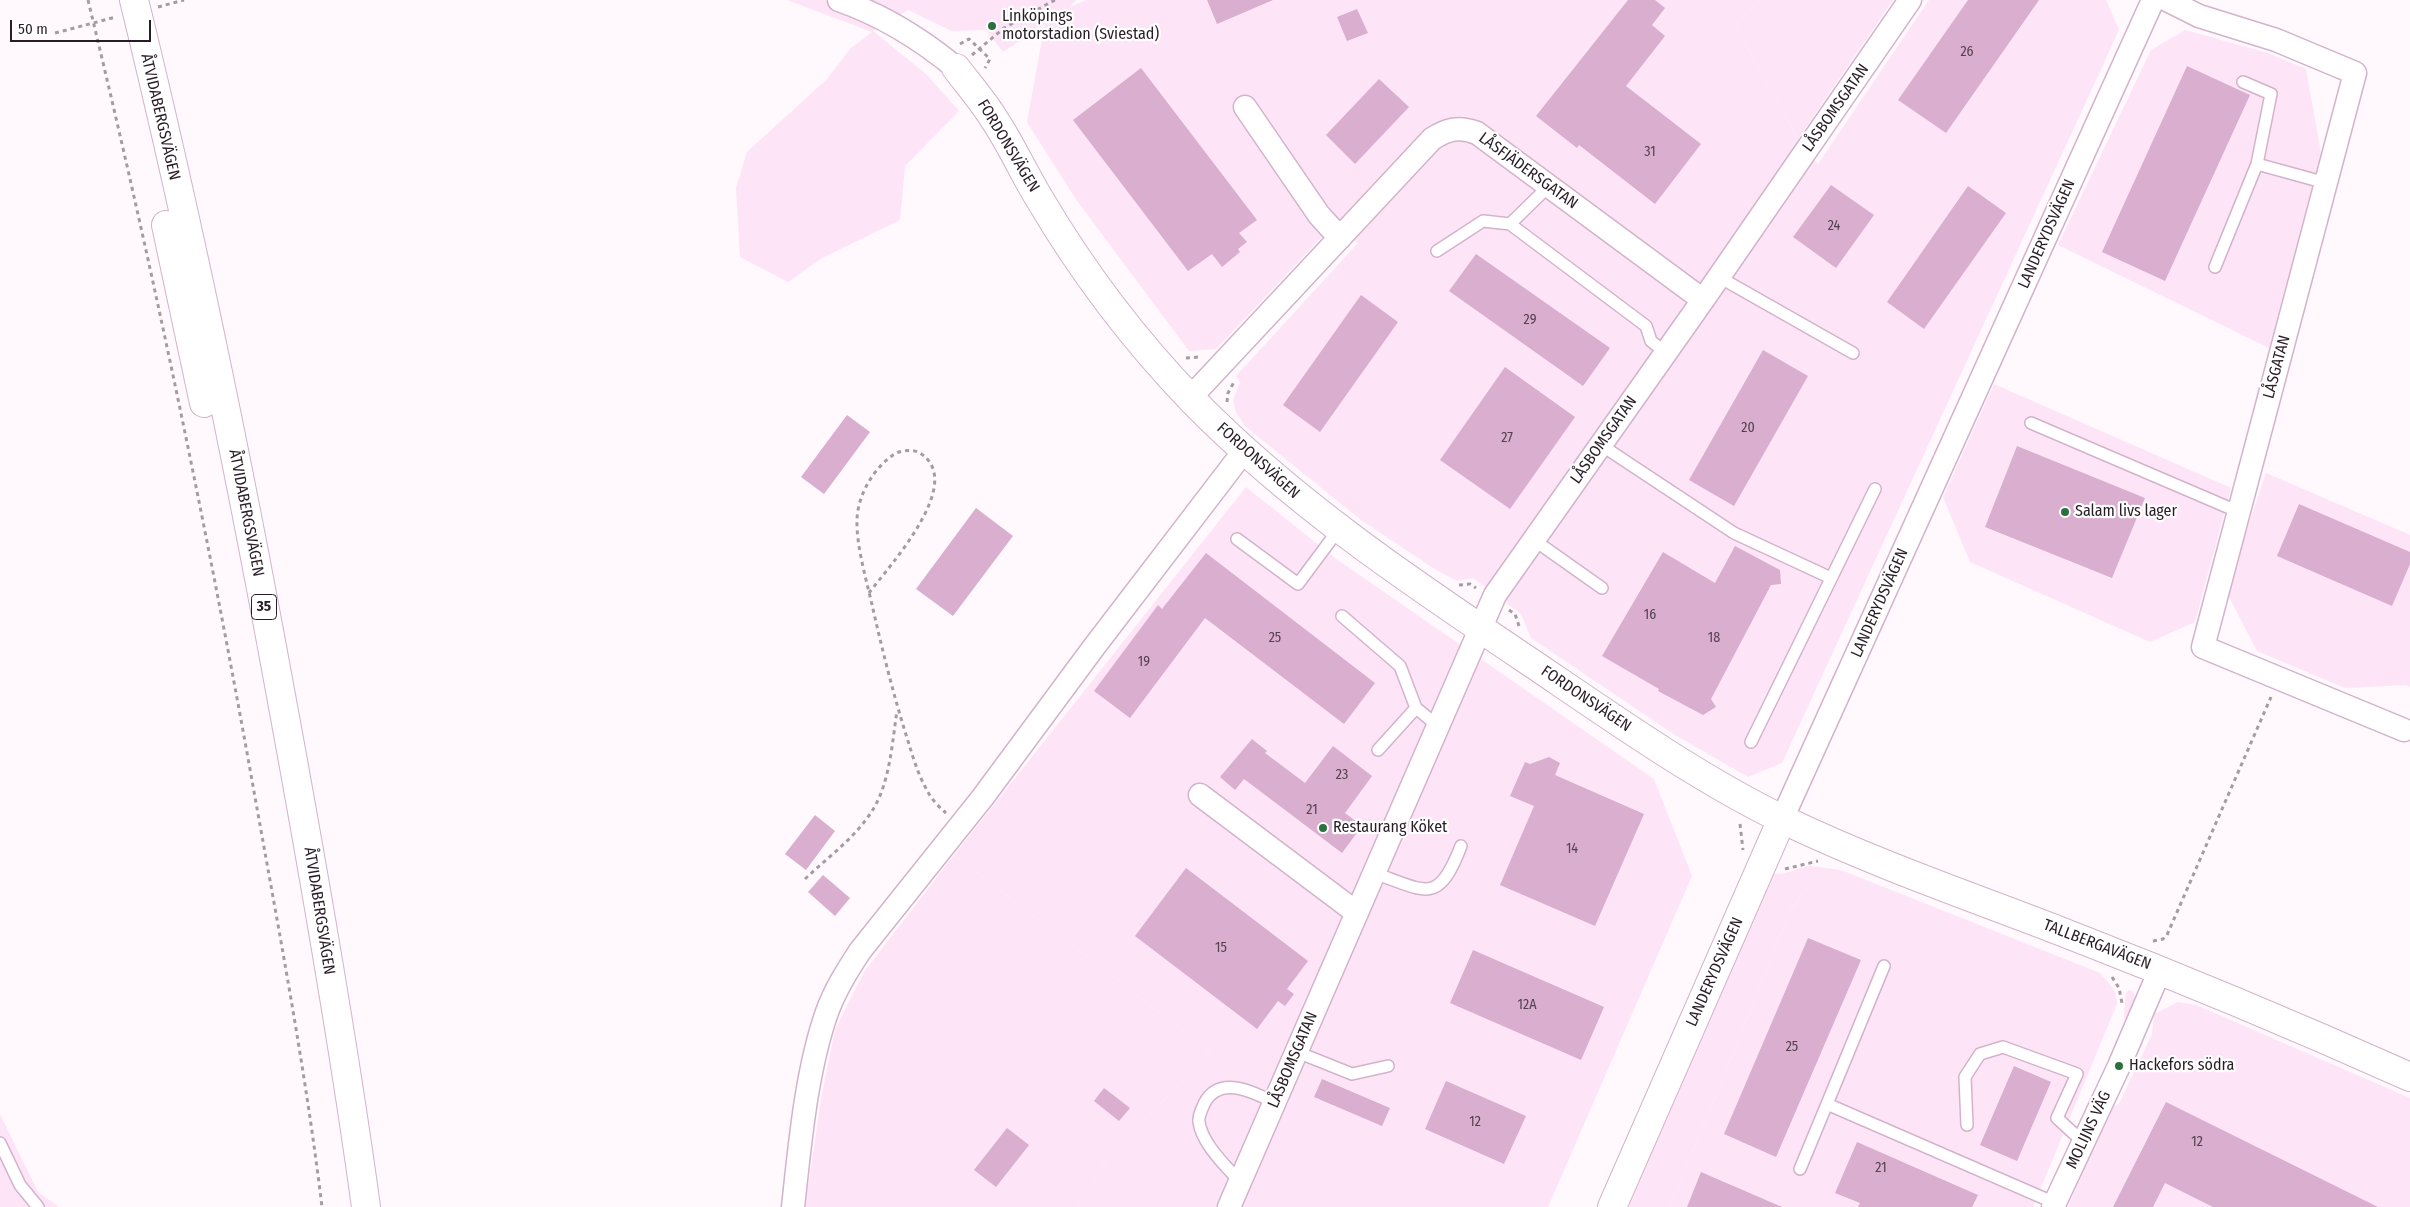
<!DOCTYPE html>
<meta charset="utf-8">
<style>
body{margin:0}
#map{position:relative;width:2410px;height:1207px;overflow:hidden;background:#fff8fd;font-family:"Fira Sans Condensed",sans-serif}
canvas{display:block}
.scale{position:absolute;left:10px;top:20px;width:141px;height:22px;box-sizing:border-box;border:2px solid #281d26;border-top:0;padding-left:6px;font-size:15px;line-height:18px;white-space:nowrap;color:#281d26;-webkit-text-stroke:4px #fff;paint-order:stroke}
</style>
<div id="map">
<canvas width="2410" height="1207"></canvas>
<div class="scale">50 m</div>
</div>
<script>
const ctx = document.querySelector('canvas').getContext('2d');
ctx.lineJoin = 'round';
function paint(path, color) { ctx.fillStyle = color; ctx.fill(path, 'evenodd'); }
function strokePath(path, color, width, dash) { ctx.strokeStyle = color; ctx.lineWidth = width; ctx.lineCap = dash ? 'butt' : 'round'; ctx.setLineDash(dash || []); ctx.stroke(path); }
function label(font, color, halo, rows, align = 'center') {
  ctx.font = font + ' "Fira Sans Condensed",sans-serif'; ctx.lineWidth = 4.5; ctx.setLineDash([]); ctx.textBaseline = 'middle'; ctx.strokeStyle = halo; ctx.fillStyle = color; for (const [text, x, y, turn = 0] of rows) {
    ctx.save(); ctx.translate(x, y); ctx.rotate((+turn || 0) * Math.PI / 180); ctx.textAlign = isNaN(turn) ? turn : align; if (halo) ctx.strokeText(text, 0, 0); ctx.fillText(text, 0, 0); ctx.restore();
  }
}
const built = new Path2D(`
 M1086,0H1761L1735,26L1798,139L1818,164L1929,0H2106L2119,30L1782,763L1748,777L1675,735L1531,638L1521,614L1473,578L1457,581L1433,568L1361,520L1245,426L1236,412L1233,401L1240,382L1236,376L1358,243L1333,225L1216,349L1189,351L1075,198L1027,122L1045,23L1070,7Z
 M2185,30L2268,53L2306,69L2321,153L2269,348L2058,245L2151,50Z
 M1994,384L2231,488L2195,622L2150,642L1970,562L1943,497Z
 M2266,473L2410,535V687L2406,685L2345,688L2257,651L2226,591Z
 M1246,487L1335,558L1654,779L1692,876L1548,1207H1078L1103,1165L1210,1051L954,855Z
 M1841,870L2100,973L2115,991L2117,1003L2114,1011L2033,1207H1670L1791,910L1809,885L1826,873Z
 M2178,1002L2196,1005L2410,1098V1207H2068L2110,1108L2119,1104L2152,1034L2154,1014Z
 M0,1114L38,1192L59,1207H0Z`);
const green = new Path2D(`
 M787,0H1076L1070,7L1003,52L986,30L952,31L908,10L873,31L927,75L959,111L905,166L900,220L822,258L788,282L740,257L736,188L747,152L827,79L851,48L872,32Z
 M1761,0H1893L1798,139L1735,26Z
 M954,855L1210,1051L1103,1165L1078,1207H805L821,1099L835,1030L864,972Z
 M1810,866L1841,870C1814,876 1806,888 1791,910L1670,1207H1628L1769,881L1774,874C1787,875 1796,868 1810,866Z
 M2129,990L2134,992L2136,1005L2129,1021L2124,1019V1015L2126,993Z
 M1213 1120a20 20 0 1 1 40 0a20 20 0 1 1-40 0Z`);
const building = new Path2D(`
 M1207,0H1273L1217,24Z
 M1628,0H1655L1665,8L1652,25L1665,36L1626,86L1701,144L1655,204L1579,145L1577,148L1536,116Z
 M1968,0H2039L1946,133L1898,100Z
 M1357,9L1368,33L1347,41L1337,17Z
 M2187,66L2250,95L2165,281L2102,252Z
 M1141,68L1257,220L1239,233L1247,242L1238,249L1240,252L1222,267L1212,254L1188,271L1073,120Z
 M1379,79L1409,107L1355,164L1326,135Z
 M1831,185L1874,215L1836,268L1793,237Z
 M1968,186L2006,213L1924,329L1887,302Z
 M1476,254L1610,348L1583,386L1449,291Z
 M1361,295L1398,322L1320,432L1283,405Z
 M1763,350L1808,376L1734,506L1689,480Z
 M1505,367L1575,417L1510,509L1440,460Z
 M847,415L870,432L824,494L801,477Z
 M2017,446L2145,498L2112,578L1985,527Z
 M2299,504L2410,552V564L2392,606L2277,556Z
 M976,508L1013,536L953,616L916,589Z
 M1735,546L1780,570L1781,584L1771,585L1711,699L1716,707L1703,715L1658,691L1659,689L1602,656L1663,552L1715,583Z
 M1206,553L1375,683L1344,724L1205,618L1130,718L1094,691L1158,605L1162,609Z
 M1252,739L1267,751L1265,753L1305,783L1333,746L1372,776L1345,813L1362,826L1342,853L1244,779L1235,790L1220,777Z
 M1549,757L1560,763L1555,775L1644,814L1595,926L1500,885L1534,806L1510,796L1525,762L1530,764Z
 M815,815L835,831L806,870L785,854Z
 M1186,868L1308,961L1287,989L1294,994L1285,1006L1278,1001L1257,1029L1135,936Z
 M823,875L850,898L835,916L808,892Z
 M1808,938L1861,960L1776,1157L1724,1134Z
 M1473,950L1604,1007L1581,1060L1450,1003Z
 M2014,1066L2051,1082L2017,1161L1980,1145Z
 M1322,1079L1390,1108L1382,1126L1314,1097Z
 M1446,1081L1526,1116L1504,1164L1425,1129Z
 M1104,1088L1130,1108L1119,1121L1094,1101Z
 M2166,1102L2378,1207H2213L2165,1183L2153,1207H2113Z
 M1007,1128L1029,1145L996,1187L974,1170Z
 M1857,1142L1978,1195L1972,1207H1858L1860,1203L1835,1193Z
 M1701,1172L1782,1207H1687Z`);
const path = new Path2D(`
 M88,0C151,260 206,523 253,786C278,926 305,1066 322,1207
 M158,7L184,0
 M55,33L116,17
 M960,44L969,39L990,59L985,68
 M972,55L1004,28L1055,0
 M1186,358L1199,357
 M1227,402L1228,393L1234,382
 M1459,585L1470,584L1476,588
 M869,593C889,566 969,480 918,452C911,449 898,451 893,455C873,469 858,495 857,519C856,546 867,582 873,609C883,653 894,697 908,741C913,757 918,775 927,790C931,799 939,807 946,813
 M1509,610L1515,614L1519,626
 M1740,824L1743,850
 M1785,869L1818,861
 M805,879C828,857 855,838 872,811C890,783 892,743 897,711
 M2153,941L2163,939L2167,935L2271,697
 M2112,977L2119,988L2122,1003`);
const service = new Path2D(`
 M2243,82L2271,94L2257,164
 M1510,224L1549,186
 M1437,251L1483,221L1510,224L1646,326L1651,341L1666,353
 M2215,267L2257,164L2326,183
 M1719,277L1853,353
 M2031,423L2239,512
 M1601,445L1734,533L1831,578
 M1237,539L1298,584L1339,529
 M1534,540L1602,588
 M1342,616L1400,666L1416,708L1438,726
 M1751,742L1875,489
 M1378,750L1416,708
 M1374,873C1426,891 1438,906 1461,846
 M1297,1052L1352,1074L1388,1066
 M1827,1104L1884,966
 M1967,1125L1965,1077L1980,1054L2003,1047L2077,1074L2057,1118L2083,1142
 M0,1143L20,1185L38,1207
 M1800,1169L1827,1104L2055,1203
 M1240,1182C1226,1166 1202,1144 1199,1122C1198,1116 1202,1109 1204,1104C1219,1074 1254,1092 1275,1103`);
const minor = new Path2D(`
 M839,0C882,15 921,39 956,68
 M2167,0L2199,16L2276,40L2355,73L2203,647L2404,730
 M1245,107L1319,215L1340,238
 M1190,398L1432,139C1447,129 1459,126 1477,133L1703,300
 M1200,795L1357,913
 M1782,819L2153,0
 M793,1207C800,1144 806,1072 827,1012C835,990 847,971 860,951L983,797L1094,647L1244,451
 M1229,1207L1495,595L1703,300L1910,0
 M2053,1207L2119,1066L2160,970`);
const tertiary = new Path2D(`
 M956,68C969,85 983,101 994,119C1011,144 1023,172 1039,198C1082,271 1134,340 1193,401C1296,506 1417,586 1539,668C1617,721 1701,780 1786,821C1876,864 1972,897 2065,933C2181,978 2296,1026 2410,1077
 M1612,1207L1782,819`);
const primary = new Path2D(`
 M134,0C191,232 239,466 282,701C313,869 343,1038 366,1207
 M166,225L204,403`);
const markers = [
 [992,26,5,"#2a713e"],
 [2065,512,5,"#2a713e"],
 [1323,828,5,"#2a713e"],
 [2119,1066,5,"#2a713e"]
];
const numberNames = [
 ["26",1967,52],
 ["31",1650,152],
 ["24",1834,226],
 ["29",1530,320],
 ["20",1748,428],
 ["27",1507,438],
 ["16",1650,615],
 ["25",1275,638],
 ["18",1714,638],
 ["19",1144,662],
 ["23",1342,775],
 ["21",1312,810],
 ["14",1572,849],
 ["15",1221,948],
 ["12A",1527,1005],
 ["25",1792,1047],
 ["12",1475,1122],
 ["12",2197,1142],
 ["21",1881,1168]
];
const shields = [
 [264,607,25]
];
const shieldNames = [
 ["35",264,607]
];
const poiNames = [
 ["Linköpings",1002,17],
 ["motorstadion (Sviestad)",1002,35],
 ["Salam livs lager",2075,512],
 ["Restaurang Köket",1333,828],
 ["Hackefors södra",2129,1066]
];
const streetNames = [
 ["LÅSBOMSGATAN",1836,108,-55],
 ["ÅTVIDABERGSVÄGEN",160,117,77],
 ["FORDONSVÄGEN",1008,146,59],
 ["LÅSFJÄDERSGATAN",1528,171,36],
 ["LANDERYDSVÄGEN",2047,234,-66],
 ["LÅSGATAN",2277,367,-75],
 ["LÅSBOMSGATAN",1604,440,-55],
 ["FORDONSVÄGEN",1258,461,42],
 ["ÅTVIDABERGSVÄGEN",246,513,79],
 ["LANDERYDSVÄGEN",1880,603,-66],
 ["FORDONSVÄGEN",1586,699,34],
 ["ÅTVIDABERGSVÄGEN",319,911,81],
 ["TALLBERGAVÄGEN",2097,945,21],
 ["LANDERYDSVÄGEN",1715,972,-66],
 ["LÅSBOMSGATAN",1293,1060,-67],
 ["MOLIJNS VÄG",2089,1130,-65]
];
paint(built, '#fde5f7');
paint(green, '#fde4f6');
paint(building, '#d9aecf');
strokePath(service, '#d3b3cb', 14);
strokePath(minor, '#d3b3cb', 25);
strokePath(tertiary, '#d3b3cb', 30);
strokePath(primary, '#d3b3cb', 30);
strokePath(path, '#a59ca3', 3, [4, 4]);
strokePath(service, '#fff', 11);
strokePath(minor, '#fff', 22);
strokePath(tertiary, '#fff', 28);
strokePath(primary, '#fff', 28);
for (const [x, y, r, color] of markers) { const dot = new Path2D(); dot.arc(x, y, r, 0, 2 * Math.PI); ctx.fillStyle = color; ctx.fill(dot); strokePath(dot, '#fff', 2); }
label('14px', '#544150', null, numberNames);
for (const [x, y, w] of shields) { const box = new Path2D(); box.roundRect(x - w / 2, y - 12.5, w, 25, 4); ctx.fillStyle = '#fff'; ctx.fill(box); strokePath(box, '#281d26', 1); }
label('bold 15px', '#281d26', null, shieldNames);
label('16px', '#281d26', '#fff', poiNames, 'left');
label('16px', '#281d26', '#fff', streetNames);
</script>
